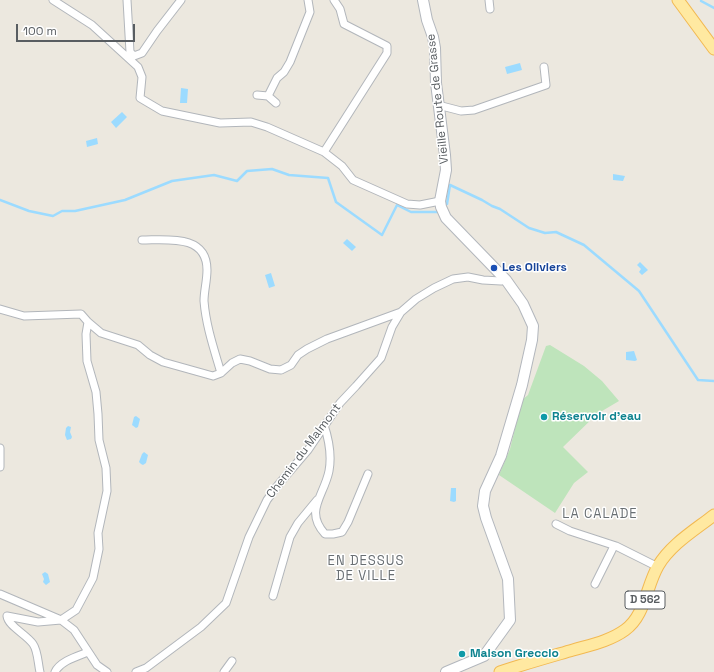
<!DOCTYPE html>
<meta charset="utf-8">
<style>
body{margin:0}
#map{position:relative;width:714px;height:672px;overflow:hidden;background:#ece8df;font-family:"Space Grotesk",sans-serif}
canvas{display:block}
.scale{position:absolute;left:16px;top:24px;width:119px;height:18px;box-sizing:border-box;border:2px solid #585d61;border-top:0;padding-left:5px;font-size:12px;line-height:14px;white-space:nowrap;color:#585d61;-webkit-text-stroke:3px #fff;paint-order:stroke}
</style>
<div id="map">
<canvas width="714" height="672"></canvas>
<div class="scale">100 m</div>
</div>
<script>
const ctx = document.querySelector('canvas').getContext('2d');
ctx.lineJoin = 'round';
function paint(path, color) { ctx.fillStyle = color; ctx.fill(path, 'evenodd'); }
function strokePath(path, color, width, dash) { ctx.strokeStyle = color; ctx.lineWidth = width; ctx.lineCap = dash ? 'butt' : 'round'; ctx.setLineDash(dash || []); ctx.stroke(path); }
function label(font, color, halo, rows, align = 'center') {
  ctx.font = font + ' "Space Grotesk",sans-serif'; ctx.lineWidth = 3; ctx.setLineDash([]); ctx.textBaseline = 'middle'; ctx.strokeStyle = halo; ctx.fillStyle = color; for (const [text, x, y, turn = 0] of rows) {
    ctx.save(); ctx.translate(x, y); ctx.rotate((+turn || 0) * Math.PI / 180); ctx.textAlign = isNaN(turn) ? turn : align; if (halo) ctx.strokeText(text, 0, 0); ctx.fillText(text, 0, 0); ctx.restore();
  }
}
const green = new Path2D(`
 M550,345L584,366L602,381L619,401L597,414L563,447L588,472L574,483L555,513L499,475L510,449L522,400L528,395L546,346Z`);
const water = new Path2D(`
 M520,63L522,70L507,74L505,67Z
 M181,88L188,89L187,103H180Z
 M122,112L127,117L116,128L111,122Z
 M97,138L98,144L87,147L86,141Z
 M613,174L625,176L623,181L613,180Z
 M347,239L356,247L352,251L343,243Z
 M640,262L648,270L642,275L639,272L641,269L637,265Z
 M271,273L275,286L269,288L265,275Z
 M634,351L637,360L635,361L626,360V352Z
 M136,416L140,419L138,427L136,428L132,425L134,417Z
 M68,426L71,427L70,432L72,437L71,439L67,440L65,435L66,428Z
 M144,452L148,455L146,463L143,465L141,464L139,462L142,454Z
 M451,488H456V501L454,502L450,501Z
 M45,572L48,574L50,582L46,585L43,582L44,579L42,574Z`);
const stream = new Path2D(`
 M701,1L714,8
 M0,200L29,211L53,216L62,211H75L125,200L172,181L214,175L237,181L247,171L272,169L289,175L328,178L336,202L382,235L397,205L411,212H437
 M447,204L450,185L482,200L492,206L500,209L529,228L545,233L556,232L584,245L639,291L698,380L714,381`);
const street = new Path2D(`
 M53,0L92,25L138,67L142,77L140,98L162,111L220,123L251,122L267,127L324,152L342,166L353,180L407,204L420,205L440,201
 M127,0L130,52L134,56L142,53L157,31L181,0
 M489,0L490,9
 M257,95L268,96L276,103
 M268,96L277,78L284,72L290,62L310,12L308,0
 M438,105L461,111L474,110L546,85L544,67
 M324,152L387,53V46L344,24L340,9L334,0
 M142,240C167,240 207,234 207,270C207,281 204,291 204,301C206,326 214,349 221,373
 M0,309L24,316L81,314L88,322L101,333L138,345L150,355L163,362L213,376L221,373L232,363L240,359L250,361L270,369L281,370L291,365L298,355L307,349L327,339L401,312
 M324,425C329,440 332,455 329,471C324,496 304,511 325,534H333L342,532L348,522L368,474
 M0,448V467
 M556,524L570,531L616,546L658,567
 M595,584L614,546
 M0,594L61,620L74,630L97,665L107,672
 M273,596L290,537L298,523L317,500
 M40,672C38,664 38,651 33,644C26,634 8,626 7,616L38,622L61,620L76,610L93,578L99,549L98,533L107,491L106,468L99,440L98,414L96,392L87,361L86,334L88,322
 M55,672C60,661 78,656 88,652
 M136,672L146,668L201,627L226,603L249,537L267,500L278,485L308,450L340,403L356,386L381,358L392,327L401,312L416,299L434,288L453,279L468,277L483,280L501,281L506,280
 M224,672L232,661`);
const secondary = new Path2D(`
 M423,0L427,20L433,37L435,48L436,83L445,155L446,170L440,201L441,207L446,218L506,280L523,304L533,326L532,340L522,385L501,456L485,491L483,506L486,518L508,579L510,620L484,656L446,672`);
const primary = new Path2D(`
 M678,0L714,49
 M500,672C524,664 549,657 573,650C590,645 610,641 625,630C645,616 646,587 658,566C671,544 695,530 714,515`);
const markers = [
 [494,268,4,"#1a4fb4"],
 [544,417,4,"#0f9aa8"],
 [462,654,4,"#0f9aa8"]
];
const shields = [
 [645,600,40]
];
const shieldNames = [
 ["D 562",645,600]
];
const streetNames = [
 ["Vieille Route de Grasse",438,99,-96],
 ["Chemin du Malmont",304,451,-53]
];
const transitNames = [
 ["Les Oliviers",502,268]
];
const cultureNames = [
 ["Réservoir d'eau",552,417],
 ["Maison Greccio",470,654]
];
const neighbourhoodNames = [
 ["LA CALADE",600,514],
 ["EN DESSUS",366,561],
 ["DE VILLE",366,576]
];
paint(green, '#bee4bb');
paint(water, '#9cdbff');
strokePath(stream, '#9cdbff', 2.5);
strokePath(street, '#b2b6bb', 9);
strokePath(secondary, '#b3b7bd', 12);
strokePath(primary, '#f2b952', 13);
strokePath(street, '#fff', 7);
strokePath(secondary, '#fff', 10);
strokePath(primary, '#ffe9a1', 11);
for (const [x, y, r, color] of markers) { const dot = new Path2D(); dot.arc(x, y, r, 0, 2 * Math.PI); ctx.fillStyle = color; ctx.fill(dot); strokePath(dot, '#fff', 1.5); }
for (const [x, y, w] of shields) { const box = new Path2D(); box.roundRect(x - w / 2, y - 9, w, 18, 3); ctx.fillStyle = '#fff'; ctx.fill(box); strokePath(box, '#585d61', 1); }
label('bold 11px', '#585d61', null, shieldNames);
label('12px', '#585d61', '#fff', streetNames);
label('bold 12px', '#164399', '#fff', transitNames, 'left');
label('bold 12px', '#0d838f', '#fff', cultureNames, 'left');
ctx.letterSpacing = '1px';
label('13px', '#696f73', '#fff', neighbourhoodNames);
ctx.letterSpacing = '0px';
</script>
